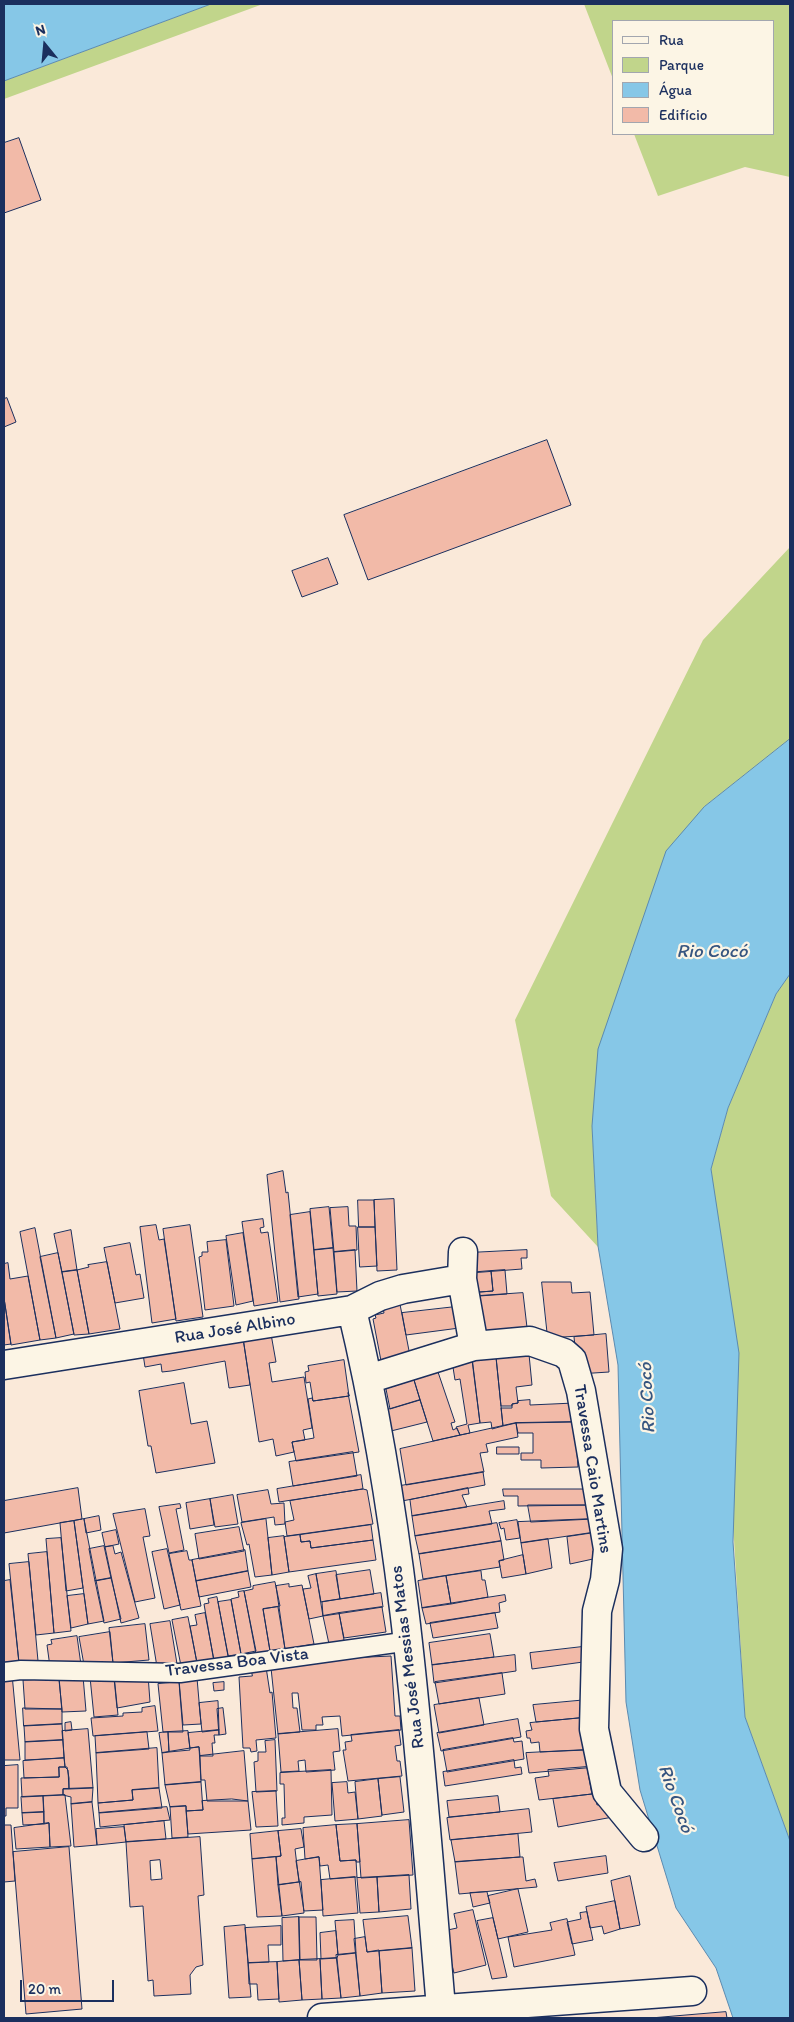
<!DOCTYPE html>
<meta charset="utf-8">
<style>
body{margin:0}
#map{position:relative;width:794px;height:2022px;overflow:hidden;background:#fae9d9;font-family:Itim,sans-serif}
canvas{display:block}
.frame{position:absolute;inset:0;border:5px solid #1b2f5e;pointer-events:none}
.legend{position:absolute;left:612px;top:20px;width:162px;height:115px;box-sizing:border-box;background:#fcf5e5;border:1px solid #a2a6af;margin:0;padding:6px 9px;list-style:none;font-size:15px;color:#1b2f5e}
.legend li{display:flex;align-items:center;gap:10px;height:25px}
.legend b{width:25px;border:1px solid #a2a6af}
.north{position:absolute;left:20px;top:20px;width:50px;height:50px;-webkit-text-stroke:4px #fcf5e5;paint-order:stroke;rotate:343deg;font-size:14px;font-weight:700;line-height:20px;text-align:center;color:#1b2f5e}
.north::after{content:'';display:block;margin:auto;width:18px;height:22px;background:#1b2f5e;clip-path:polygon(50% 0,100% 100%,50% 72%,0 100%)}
.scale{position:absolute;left:20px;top:1980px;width:94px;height:22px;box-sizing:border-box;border:2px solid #1b2f5e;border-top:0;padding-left:6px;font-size:15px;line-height:18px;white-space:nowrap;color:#1b2f5e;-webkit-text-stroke:4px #fcf5e5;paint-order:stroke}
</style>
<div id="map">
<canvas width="794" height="2022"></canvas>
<div class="frame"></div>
<ul class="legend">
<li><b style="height:6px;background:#fcf5e5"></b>Rua</li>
<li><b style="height:14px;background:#c1d58b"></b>Parque</li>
<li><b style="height:14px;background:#86c7e7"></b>Água</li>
<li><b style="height:14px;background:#f2baa8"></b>Edifício</li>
</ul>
<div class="north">N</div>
<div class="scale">20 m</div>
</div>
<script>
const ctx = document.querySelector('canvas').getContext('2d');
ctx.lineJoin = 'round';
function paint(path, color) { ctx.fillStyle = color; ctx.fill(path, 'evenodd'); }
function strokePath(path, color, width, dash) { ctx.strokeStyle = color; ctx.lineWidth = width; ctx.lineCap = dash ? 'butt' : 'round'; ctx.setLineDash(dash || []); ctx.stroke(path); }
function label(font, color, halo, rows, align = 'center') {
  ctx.font = font + ' Itim,sans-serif'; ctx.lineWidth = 4.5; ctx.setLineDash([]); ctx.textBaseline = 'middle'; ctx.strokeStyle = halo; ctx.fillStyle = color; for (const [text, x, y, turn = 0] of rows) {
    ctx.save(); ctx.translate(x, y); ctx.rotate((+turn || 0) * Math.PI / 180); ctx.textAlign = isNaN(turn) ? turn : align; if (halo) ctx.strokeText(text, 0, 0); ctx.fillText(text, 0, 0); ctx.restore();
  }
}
const green = new Path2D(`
 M211,4H263L4,99V81Z
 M584,4H790V177L745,167L658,196L634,134H773V21H613V79Z
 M790,547V739L704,807L592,1126L598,1247L551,1196L515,1020L703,640Z
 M790,974V1841L745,1717L711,1169L728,1108L776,994Z`);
const water = new Path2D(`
 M4,4H211L4,81Z
 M790,739V974L776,994L728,1108L711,1169L739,1353L733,1542L745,1717L790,1841V2018H733L716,1968L676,1908L640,1790L626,1702L618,1365L598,1246L592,1126L598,1049L666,851L704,807Z`);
const building = new Path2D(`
 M19,138L41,200L4,213V143Z
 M7,398L16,422L4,427V399Z
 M547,440L571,505L368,580L344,515Z
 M328,558L338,584L302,597L292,571Z
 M283,1171L286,1193L288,1192L299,1299L280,1302L267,1175Z
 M394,1199L397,1270L377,1271L374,1200Z
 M358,1200H374L375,1227H359Z
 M329,1207L333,1248L314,1250L310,1209Z
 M348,1207L349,1226H356L357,1250L334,1252L330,1208Z
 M310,1212L318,1294L298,1297L290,1215Z
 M263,1219L264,1227L260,1228L261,1233L268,1232L278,1302L254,1306L242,1222Z
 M156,1225L159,1240L164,1239L176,1319L152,1323L140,1227Z
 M190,1225L203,1317L176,1321L163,1229Z
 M358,1227H375L377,1266L360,1267Z
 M35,1228L56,1338L40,1340L20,1232Z
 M71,1230L77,1270L62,1272L54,1234Z
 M243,1233L253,1301L236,1305L226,1236Z
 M226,1240L234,1306L205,1310L199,1257L202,1256V1252H208L207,1242Z
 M130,1243L136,1275L140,1274L144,1298L115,1303L104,1248Z
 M333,1248L337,1294L318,1296L314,1250Z
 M355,1250L357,1291L337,1292L334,1252Z
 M527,1250V1258H521L522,1269L470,1273L468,1253Z
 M58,1253L74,1334L56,1338L40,1257Z
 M107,1262L120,1329L89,1334L77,1270L89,1267L88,1265Z
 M8,1263L10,1279L28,1276L40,1340L11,1345L4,1298V1264Z
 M77,1270L89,1334L74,1335L62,1272Z
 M505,1270L507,1294L479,1296V1292L493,1291L491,1271Z
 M491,1271L493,1291L467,1293L466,1273Z
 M542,1282H571L572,1293L590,1292L594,1335L548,1338Z
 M523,1293L528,1336L482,1339L479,1296Z
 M398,1294L411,1361L382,1366L373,1319L376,1318L375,1315L384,1313L381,1298Z
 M4,1298L11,1344L4,1345Z
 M464,1306L467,1327L406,1335L402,1313Z
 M271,1334L276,1362L269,1363L272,1382L304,1377L312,1428L303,1430L305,1440L292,1442L294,1452L276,1456L273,1439L259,1442L243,1338Z
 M606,1334L609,1372L578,1374L574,1337Z
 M243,1338L250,1385L229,1388L225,1361L171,1371L162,1372L161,1364L145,1367L143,1354Z
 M528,1344L532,1385L516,1387L518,1403L512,1404V1406H501L496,1357Z
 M472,1357L480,1423L468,1425L470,1433L460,1435L456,1427L467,1424L460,1379L455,1380L452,1361Z
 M496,1357L503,1426L492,1429L491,1422L480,1423L472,1360Z
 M344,1360L349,1396L313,1401L310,1382L306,1383L305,1372L309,1371L308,1366Z
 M438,1372L455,1422L451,1423L453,1430L457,1428L460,1435L433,1441L414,1380Z
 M414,1380L420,1400L390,1409L386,1389Z
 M184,1383L191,1424L207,1421L215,1463L156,1473L151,1446H148L139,1391Z
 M348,1393L359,1452L296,1461L292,1442L314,1438L308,1399L312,1398L313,1401L349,1396Z
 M420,1400L427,1422L391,1431L387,1410Z
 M530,1400V1405L574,1403L575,1422L516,1423L503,1426L501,1408H512V1404L518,1403V1401Z
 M575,1422L578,1467L541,1468V1460H521V1453H533V1433H518L516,1423Z
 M516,1423L518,1437L486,1444L488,1452L480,1453L484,1472L406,1485L400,1449Z
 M497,1447H519V1454H497Z
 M353,1452L357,1476L293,1486L289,1462Z
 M483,1472L485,1485L402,1501L400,1486Z
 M361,1475L363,1489L279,1502L277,1489Z
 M78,1488L82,1519L4,1533V1501Z
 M468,1488L469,1494L462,1495L467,1507L412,1516L410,1500Z
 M363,1489L367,1490L373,1524L287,1536L285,1522L294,1520L290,1501Z
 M503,1489H591L590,1505L518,1506V1496H504Z
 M268,1490L271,1504L284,1503L285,1524L275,1525L274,1517L242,1522L237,1495Z
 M233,1495L238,1524L215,1527L210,1499Z
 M210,1499L214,1525L190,1529L186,1503Z
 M504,1501L505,1509L489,1511L492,1524L415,1536L412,1516Z
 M180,1504L181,1508L176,1509L184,1550L169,1553L159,1507Z
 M528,1505H590L593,1519L531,1522Z
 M145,1509L150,1536L143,1537L155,1598L135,1602L113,1514Z
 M99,1516L101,1530L86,1533L84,1519Z
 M84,1519L104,1621L88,1624L74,1521Z
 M266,1519L272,1575L255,1577L249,1544L247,1545L241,1523Z
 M593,1519L595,1532L521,1543L518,1522Z
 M517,1520L520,1538L506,1540L504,1528L501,1529L499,1523Z
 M74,1521L83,1588L66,1591L60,1523Z
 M497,1523L501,1541L419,1554L415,1536Z
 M371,1525L373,1540L311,1548L310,1541L301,1542L300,1535Z
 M239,1527L244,1551L199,1559L195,1534Z
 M116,1530L119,1544L105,1547L102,1533Z
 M594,1533L596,1550L593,1551V1559L570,1564L567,1537Z
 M300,1535L301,1542L310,1541L311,1548L373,1540L376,1560L289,1572L284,1537Z
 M284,1536L289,1572L272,1575L268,1538Z
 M61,1538L71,1631L54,1633L46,1539Z
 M548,1539L552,1568L526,1574L521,1543Z
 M501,1541L504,1560L499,1561L500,1567L423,1579L419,1554Z
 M104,1546L111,1578L95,1581L89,1549Z
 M113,1546L115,1554L121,1552L139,1618L121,1623L105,1547Z
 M167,1549L180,1605L164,1609L152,1552Z
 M245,1550L248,1571L196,1581L192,1560Z
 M187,1551L189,1560H192L201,1606L181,1610L169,1554Z
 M47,1552L54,1633L36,1635L28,1554Z
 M523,1555L526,1574L502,1578L499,1561Z
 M29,1562L38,1661L19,1663L9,1564Z
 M370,1570L374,1594L340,1599L336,1575Z
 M248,1571L251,1587L199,1597L196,1581Z
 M336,1571L340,1599L321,1602L316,1574Z
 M481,1571L482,1580H485L488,1597L451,1604L446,1576Z
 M316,1574L323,1616L309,1619L303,1589L311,1588L308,1576Z
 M446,1576L451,1604L422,1608L418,1581Z
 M111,1578L121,1619L104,1623L95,1581Z
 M10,1580L19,1663L4,1664V1581Z
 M275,1582L280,1606L263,1609L270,1651L256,1654L244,1591L253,1589V1586Z
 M289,1584V1587L302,1585L314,1644L285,1649L276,1586Z
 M244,1591L256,1651L241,1654L231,1599L239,1597L238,1592Z
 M381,1593L383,1607L323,1616L322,1602Z
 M84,1594L88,1624L71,1628L67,1596Z
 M505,1595L506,1601L499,1603L500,1612L426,1624L422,1608Z
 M217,1597L229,1660L214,1662L204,1604L209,1603L208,1599Z
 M231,1600L241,1654L228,1656L218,1602Z
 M278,1607L285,1649L270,1651L263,1609Z
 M382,1607L386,1632L344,1638L339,1613Z
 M205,1613L214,1660L197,1663L190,1626L197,1625L195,1615Z
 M339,1613L344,1640L329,1644L323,1616Z
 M495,1613L498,1628L433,1638L430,1623Z
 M188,1617L197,1663L181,1666L172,1620Z
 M170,1621L178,1670L157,1667L150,1624Z
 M145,1624L149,1660L113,1663L109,1628Z
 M110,1632L113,1663L84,1665L79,1637Z
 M490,1634L494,1657L432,1665L429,1643Z
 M77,1636L81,1665L50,1667L47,1645L52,1644L51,1640Z
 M582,1647L583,1662L532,1669L530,1653Z
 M333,1654L347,1658L391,1656L395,1716H400L401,1730L342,1736L340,1716L322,1717L323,1725H316V1730H302L298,1693H292L293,1708H297L300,1732L278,1734L271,1668L333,1661Z
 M515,1655L516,1671L434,1683L432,1665Z
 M251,1667H266L270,1693L272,1692L276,1738L256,1740L257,1751L251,1752L250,1748H243L239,1677L252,1676Z
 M502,1673L505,1694L439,1704L435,1682Z
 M12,1674L20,1760H4V1675Z
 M53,1674V1680H59L62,1709H25L23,1680L43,1679L42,1676Z
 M114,1675L118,1715L94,1717L90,1677Z
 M148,1675L150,1702L117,1708L114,1678Z
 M83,1676L86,1711L62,1712L59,1677Z
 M197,1678L201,1724L183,1725L179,1680Z
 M179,1682L183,1732H163L158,1684Z
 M224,1682V1690L214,1691L213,1683Z
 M479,1698L484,1725L439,1733L434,1705Z
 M587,1700L589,1717L536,1722L533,1705Z
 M218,1701L219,1730L202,1732L199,1703Z
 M155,1706L158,1731L93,1736L91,1718L123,1716V1713L142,1712V1708Z
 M23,1708L62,1709V1724L24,1726Z
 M223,1708L226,1734L219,1735L217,1709Z
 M582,1718L585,1750L540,1752L539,1742L531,1743L530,1738H527L526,1731L532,1730L530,1723Z
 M518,1719L521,1737L441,1751L437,1733Z
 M71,1722L72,1730L65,1731V1723Z
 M62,1724L63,1740L25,1742L24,1726Z
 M88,1729L93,1788L69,1789L68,1770L65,1767L62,1731Z
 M338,1729L340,1751L333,1752L335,1770L306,1772L305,1760L298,1761L299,1771L281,1772L278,1734Z
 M219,1730V1735H214L215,1743H212L213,1756H200L199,1747L190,1748L188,1733Z
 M399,1730L401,1745L395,1746L397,1761H400L402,1776L348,1781L343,1750H346L345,1742L352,1741L351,1735Z
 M188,1731L190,1750L169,1752L168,1732Z
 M147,1732L149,1749L96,1753L95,1736Z
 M168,1732L169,1752L162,1753L159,1733Z
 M513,1738L514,1742L522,1741L524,1759L447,1772L443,1750Z
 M63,1740L64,1758L25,1760V1742Z
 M275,1740L277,1791L256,1792L254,1762L258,1761V1752H266L265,1741Z
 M199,1747L201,1782L165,1785L162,1753Z
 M157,1748L159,1788L132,1790L133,1800L98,1803L96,1753Z
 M585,1750L596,1767L529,1773L526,1753Z
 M244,1751L248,1801H207L205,1780H201L200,1756Z
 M64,1758L65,1767H59V1777L24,1778L23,1761Z
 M514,1760L515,1768L521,1767L522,1774L445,1786L443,1772Z
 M18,1765V1808H6V1816H4V1766Z
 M59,1767H67L69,1778V1789H63V1795L22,1797L21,1778L59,1777Z
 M587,1767L592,1794L539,1800L535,1778L549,1776L548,1770Z
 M331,1770L332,1815L304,1817V1823L282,1825V1818H285L284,1784H280V1773Z
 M400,1777L404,1812L382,1815L378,1779Z
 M378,1779L382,1816L358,1819L355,1782Z
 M201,1782L203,1810L186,1811V1806L170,1807L165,1785Z
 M347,1782L348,1793L355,1792L358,1819L335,1821L332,1783Z
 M93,1788L92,1802L71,1804V1797L63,1795V1789Z
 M159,1788L162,1808L99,1813L98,1803L133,1800L132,1790Z
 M276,1791L278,1826L256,1827L252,1792Z
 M595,1794L597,1805L610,1802L613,1817L558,1827L553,1799Z
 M65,1795L71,1846L50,1847L49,1823L44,1824L43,1796Z
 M43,1796L44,1812L22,1813L21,1797Z
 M498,1796L500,1812L449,1817L447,1801Z
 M232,1799L248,1801L251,1830L188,1834L186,1811L203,1810L202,1801Z
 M92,1802L97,1845L74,1847L71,1804Z
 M186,1806L188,1837L172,1838L170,1807Z
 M167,1807L170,1820L100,1827L99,1813Z
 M529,1809L532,1832L450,1840L447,1818Z
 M44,1812V1824L23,1825L22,1813Z
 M409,1820L413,1875L361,1878L357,1824Z
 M164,1821L166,1839L126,1842L124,1825Z
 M49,1823L50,1847L16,1849L14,1828Z
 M357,1824L360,1862H356V1860L340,1861L336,1825Z
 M4,1825H11L15,1881L4,1882Z
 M336,1825L340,1861L356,1860L357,1877L330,1879L328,1865L320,1866L319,1857L305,1859L303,1828Z
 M124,1827L126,1842L97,1845L96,1829Z
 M301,1829L304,1847L295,1849L299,1882L278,1885L276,1857L281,1856L278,1831Z
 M278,1831L281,1856L252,1859L250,1834Z
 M518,1834L520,1857L455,1862L451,1840Z
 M200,1837L204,1895L198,1896L203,1965L196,1967L190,1975L191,1994L154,1996L153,1980L148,1981L143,1906L130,1907L126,1842ZM160,1860L162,1879L151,1880L150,1861Z
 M69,1847L82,2009L26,2014L13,1852Z
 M606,1856L608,1873L558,1881L554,1863Z
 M276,1857L282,1916L257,1917L252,1859Z
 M319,1857L323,1910L304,1911L296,1861Z
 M520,1857H523L526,1881L535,1879L537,1887L459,1894L455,1862Z
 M409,1875L411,1909L379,1912L377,1877Z
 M630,1876L640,1925L620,1929L611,1881Z
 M355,1877L358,1913L323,1916L321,1880Z
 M377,1877L379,1912L360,1913L357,1878Z
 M301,1882L304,1913L282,1916L278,1885Z
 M518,1889L528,1932L498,1939L488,1896Z
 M487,1892L490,1903L473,1907L470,1893Z
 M615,1901L620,1929L604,1934L602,1926L590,1928L586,1907Z
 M473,1910L486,1965L454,1973L443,1931L457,1928L454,1914Z
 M587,1912L593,1940L572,1944L567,1922L581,1919L580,1913Z
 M408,1916L412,1948L367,1952L363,1920Z
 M299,1917L300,1960L283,1961L282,1918Z
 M299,1917H316L317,1960H300Z
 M493,1918L507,1977L492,1979L477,1921Z
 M567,1919L575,1955L514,1967L508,1937L552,1930L550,1923Z
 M354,1920L356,1953L338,1955L335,1921Z
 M245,1925L251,1997L229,1998L224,1927Z
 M281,1926V1945H268L269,1962L248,1963L245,1928Z
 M336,1931L338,1955L337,1958L321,1959L320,1933Z
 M365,1937L367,1952L379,1950L382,1993L360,1996L354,1939Z
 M412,1948L415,1991L382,1993L379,1951Z
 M356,1953L360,1996L341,1998L336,1955Z
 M337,1958L341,1998L322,1999L320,1959Z
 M320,1959L322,1999L302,2000L299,1960Z
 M299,1960L302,2000L279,2002L277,1962Z
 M277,1962L279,1999L258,2000L257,1984H249L248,1963Z
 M726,2012L727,2018H651Z`);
const lane = new Path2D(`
 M4,1672L21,1670L180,1673L410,1641`);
const street = new Path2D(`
 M463,1252L462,1279L474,1346
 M352,1310C407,1539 421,1774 441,2008
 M4,1365L352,1310L380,1296L403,1289L462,1279
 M368,1379L474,1346L530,1341L564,1353L572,1360L581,1391L608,1549L605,1580L597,1611L594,1729L607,1792L644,1837
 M322,2018L692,1991`);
const streetNames = [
 ["Rua José Albino",235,1329,-9],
 ["Travessa Caio Martins",592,1469,81],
 ["Rua José Messias Matos",408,1657,-97],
 ["Travessa Boa Vista",237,1663,-7]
];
const waterNames = [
 ["Rio Cocó",712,952],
 ["Rio Cocó",648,1398,-93],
 ["Rio Cocó",675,1799,70]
];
paint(green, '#c1d58b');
paint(water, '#86c7e7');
strokePath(water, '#5b8ab0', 1);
paint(building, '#f2baa8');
strokePath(building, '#1b2f5e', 1);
strokePath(lane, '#1b2f5e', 21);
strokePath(street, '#1b2f5e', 31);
strokePath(lane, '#fcf5e5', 18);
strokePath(street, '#fcf5e5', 28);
label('18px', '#1b2f5e', '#fcf5e5', streetNames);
label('italic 19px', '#365580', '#fcf5e5', waterNames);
</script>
